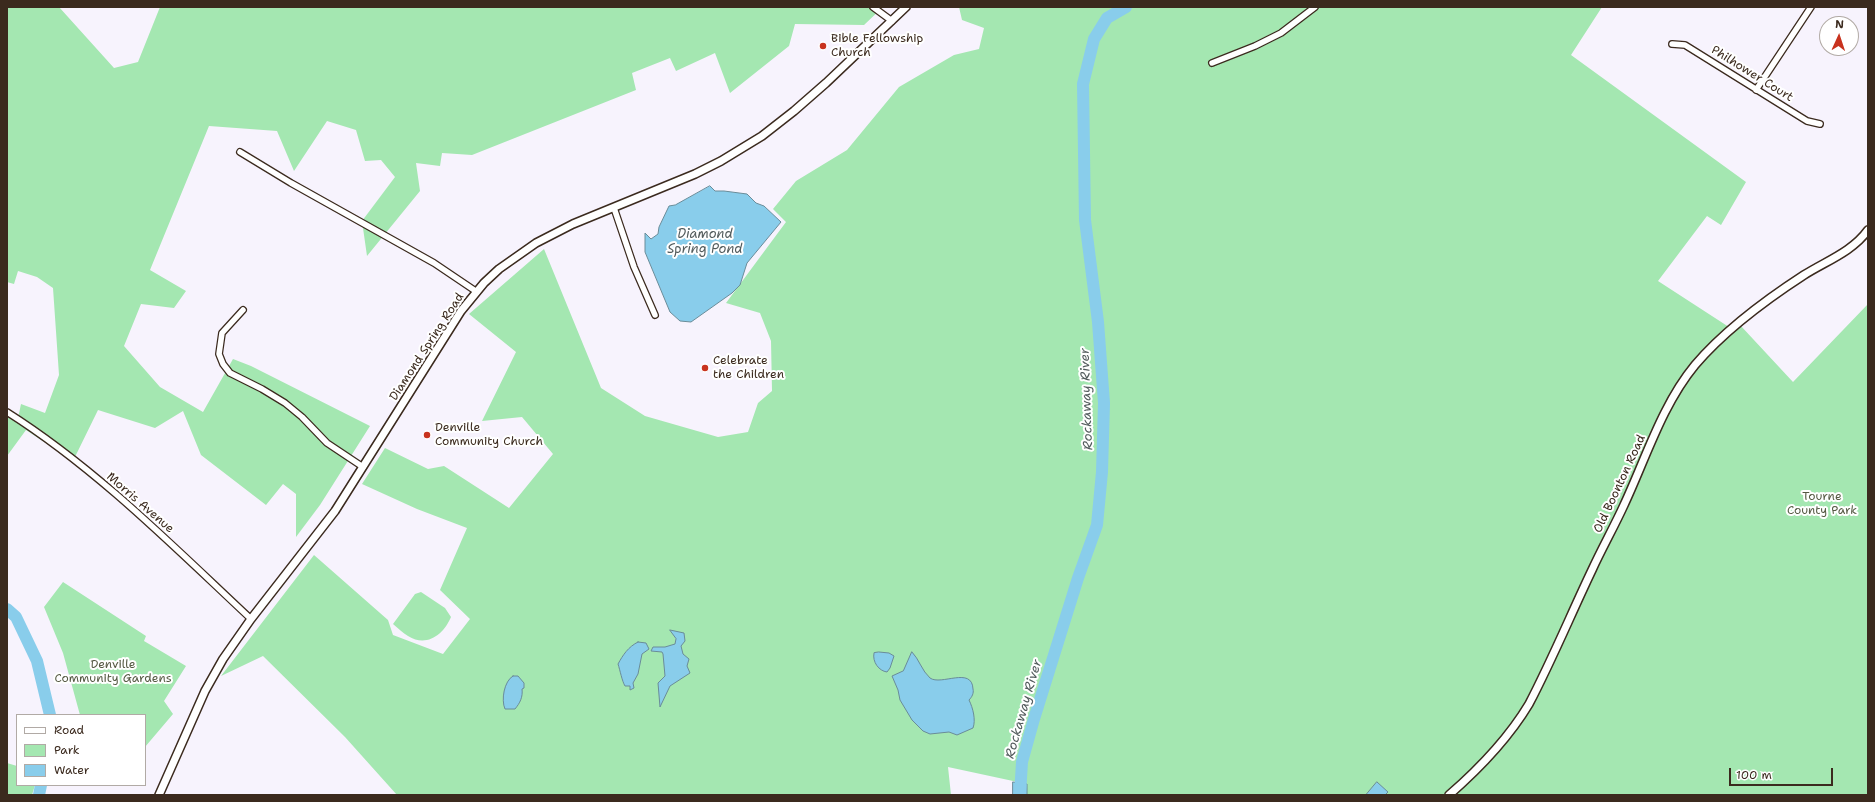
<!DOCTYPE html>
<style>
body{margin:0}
#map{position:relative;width:1875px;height:802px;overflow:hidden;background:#f7f3fd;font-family:"Shantell Sans",sans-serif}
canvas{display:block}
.frame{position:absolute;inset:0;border:8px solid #3b2a1e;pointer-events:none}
.legend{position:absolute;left:16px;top:714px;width:130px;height:72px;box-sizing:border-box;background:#fff;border:1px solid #b1aaa5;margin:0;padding:5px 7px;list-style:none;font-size:12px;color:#3b2a1e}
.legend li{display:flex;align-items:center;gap:8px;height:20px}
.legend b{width:20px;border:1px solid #b1aaa5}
.north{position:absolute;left:1819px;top:16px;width:40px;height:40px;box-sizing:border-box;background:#fff;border:1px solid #b1aaa5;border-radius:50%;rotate:3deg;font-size:11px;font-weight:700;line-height:16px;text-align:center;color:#3b2a1e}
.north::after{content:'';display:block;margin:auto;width:14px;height:18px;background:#c8321e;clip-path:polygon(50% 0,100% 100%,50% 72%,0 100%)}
.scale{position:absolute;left:1729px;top:768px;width:104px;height:18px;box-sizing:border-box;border:2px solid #3b2a1e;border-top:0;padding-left:5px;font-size:12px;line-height:14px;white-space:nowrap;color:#3b2a1e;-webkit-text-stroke:3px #fff;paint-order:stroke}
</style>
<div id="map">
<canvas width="1875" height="802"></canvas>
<div class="frame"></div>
<ul class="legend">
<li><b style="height:5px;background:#fff"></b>Road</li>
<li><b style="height:11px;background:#a4e7b1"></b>Park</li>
<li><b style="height:11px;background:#89cdeb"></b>Water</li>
</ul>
<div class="north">N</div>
<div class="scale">100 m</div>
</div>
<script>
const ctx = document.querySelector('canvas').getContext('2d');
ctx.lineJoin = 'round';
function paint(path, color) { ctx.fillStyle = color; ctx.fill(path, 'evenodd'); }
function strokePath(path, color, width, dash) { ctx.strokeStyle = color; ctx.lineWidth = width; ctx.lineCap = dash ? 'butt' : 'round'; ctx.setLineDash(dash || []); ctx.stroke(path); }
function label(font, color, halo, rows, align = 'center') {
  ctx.font = font + ' "Shantell Sans",sans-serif'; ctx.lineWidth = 4; ctx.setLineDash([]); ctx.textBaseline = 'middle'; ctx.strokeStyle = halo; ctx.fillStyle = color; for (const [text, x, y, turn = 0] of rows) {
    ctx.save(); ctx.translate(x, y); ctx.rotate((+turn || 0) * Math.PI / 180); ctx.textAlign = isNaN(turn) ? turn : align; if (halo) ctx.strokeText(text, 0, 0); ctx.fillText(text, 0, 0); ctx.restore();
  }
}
const green = new Path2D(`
 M7,7H59L114,68L138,62L160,7H883L864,25L795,24L789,46L730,93L715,53L676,71L670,58L632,73L636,90L472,155L442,153L440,166L416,163L420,191L367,256L362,221L395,177L381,160L365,161L356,130L327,121L294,171L277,131L209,126L150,270L186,291L174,308L141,304L124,346L160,387L203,412L233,359L251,366L370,426L320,505L296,537V494L283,484L266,505L201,455L183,411L155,428L98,410L73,461L26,430L7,456V416L17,423L21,404L45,413L59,375L53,288L37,277L18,271L14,284L7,282Z
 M959,7H1602L1571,55L1746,182L1721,225L1707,216L1658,281L1732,329L1740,325L1793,382L1868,304V795H1027V784L948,767L951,795H397L345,737L263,656L221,676L314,555L388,620L393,635L443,654L470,619L440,590L467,528L417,509L362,484L385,448L428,469L444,466L509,508L553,454L522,417L482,421L516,352L469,314L544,249L601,388L645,416L718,437L748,432L758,403L772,391L771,341L760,313L726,303L786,222L773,209L796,181L847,150L899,87L954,55L979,49L984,28L962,20Z
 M63,582L146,636L144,641L186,666L164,701L173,714L145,747V715H80L63,653L44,607Z
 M421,592L445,608L451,617C444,634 427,648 408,636C403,633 398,628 393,624L415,594Z
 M7,763L17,766V785H35L32,795H7Z`);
const water = new Path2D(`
 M710,186L715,191H724L747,194L756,203L764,206L781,222L747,263L740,285L732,293L691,322L680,321L670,312L645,252V233L651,239L658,234L659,227L669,206L675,205Z
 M670,630L684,633L685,641L681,646L683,654L689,659L687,666L690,673L670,686L660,707L658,683L665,676L663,654L662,652L651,651L653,647H665L675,644L676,639Z
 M638,642L646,643L649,649L642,654L638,674L633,683L634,688L630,690V686H625C622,681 620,670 618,664C623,655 628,647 638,642Z
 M879,652L889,653L894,656L890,668L887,672C879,671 872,662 874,653Z
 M912,652C919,659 922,671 930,678C941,686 972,666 973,689C974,693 972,697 969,700C973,708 976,720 973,728L957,735L949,732L930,734L923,731L912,720L900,700L898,690L892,676L903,671Z
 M513,676H518L524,683V688L522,689C523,697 520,703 515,709H505C501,700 504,681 513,676Z
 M1013,782L1027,784V795H1013Z
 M1377,782L1388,792L1385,795H1366Z`);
const stream = new Path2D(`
 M1113,7L1117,11`);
const river = new Path2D(`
 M7,609L16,617L37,661L50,715
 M39,795L41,785
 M1020,795L1022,762L1034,719L1078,578L1097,525L1102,472L1104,403L1098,322L1085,220L1083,84L1094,39L1107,18L1126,7`);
const minor = new Path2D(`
 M873,7L892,21
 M1672,44L1685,45L1807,121L1820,124
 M1212,63L1255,46L1281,33L1315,7
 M1756,90L1811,7
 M240,152L291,183L434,263L477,292
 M614,208L634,267L655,315
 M243,310L222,333L219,354L223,364L230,373L262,389L285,403L302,417L327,443L363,467
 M7,412C97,469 174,547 251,619`);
const tertiary = new Path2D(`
 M159,795L205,691L223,659L251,619L335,511L461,311L484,283L499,269L536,243L573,224L695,174L721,161L762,136L794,111L826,83L906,7
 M1449,795C1480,768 1508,739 1529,704C1552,660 1571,614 1592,570C1602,548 1614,527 1624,505C1646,458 1662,405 1695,365C1724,331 1767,299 1804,275C1826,261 1852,252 1868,230`);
const markers = [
 [823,46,4,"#c8321e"],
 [705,368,4,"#c8321e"],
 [427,435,4,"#c8321e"]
];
const poiNames = [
 ["Bible Fellowship",831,39],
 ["Church",831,53],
 ["Celebrate",713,361],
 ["the Children",713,375],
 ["Denville",435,428],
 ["Community Church",435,442]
];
const streetNames = [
 ["Philhower Court",1752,74,32],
 ["Diamond Spring Road",427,347,-57],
 ["Old Boonton Road",1620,484,-65],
 ["Morris Avenue",140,503,41]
];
const parkNames = [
 ["Tourne",1822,497],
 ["County Park",1822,511],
 ["Denville",113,665],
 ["Community Gardens",113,679]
];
const waterNames = [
 ["Diamond",705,235],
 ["Spring Pond",705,250],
 ["Rockaway River",1087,399,-92],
 ["Rockaway River",1024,709,-74]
];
paint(green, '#a4e7b1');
paint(water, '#89cdeb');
strokePath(water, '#6a8c99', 1);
strokePath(stream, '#6a8c99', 2);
strokePath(river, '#89cdeb', 12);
strokePath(minor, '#3b2a1e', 8);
strokePath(tertiary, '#3b2a1e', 10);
strokePath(minor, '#fff', 5.5);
strokePath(tertiary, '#fff', 7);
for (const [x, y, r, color] of markers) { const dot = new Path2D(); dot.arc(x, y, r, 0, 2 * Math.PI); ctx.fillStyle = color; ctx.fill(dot); strokePath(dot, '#fff', 1.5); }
label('12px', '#3b2a1e', '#fff', poiNames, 'left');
label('12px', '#3b2a1e', '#fff', streetNames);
label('12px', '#555943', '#fff', parkNames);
label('italic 13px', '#525b5c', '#fff', waterNames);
</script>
